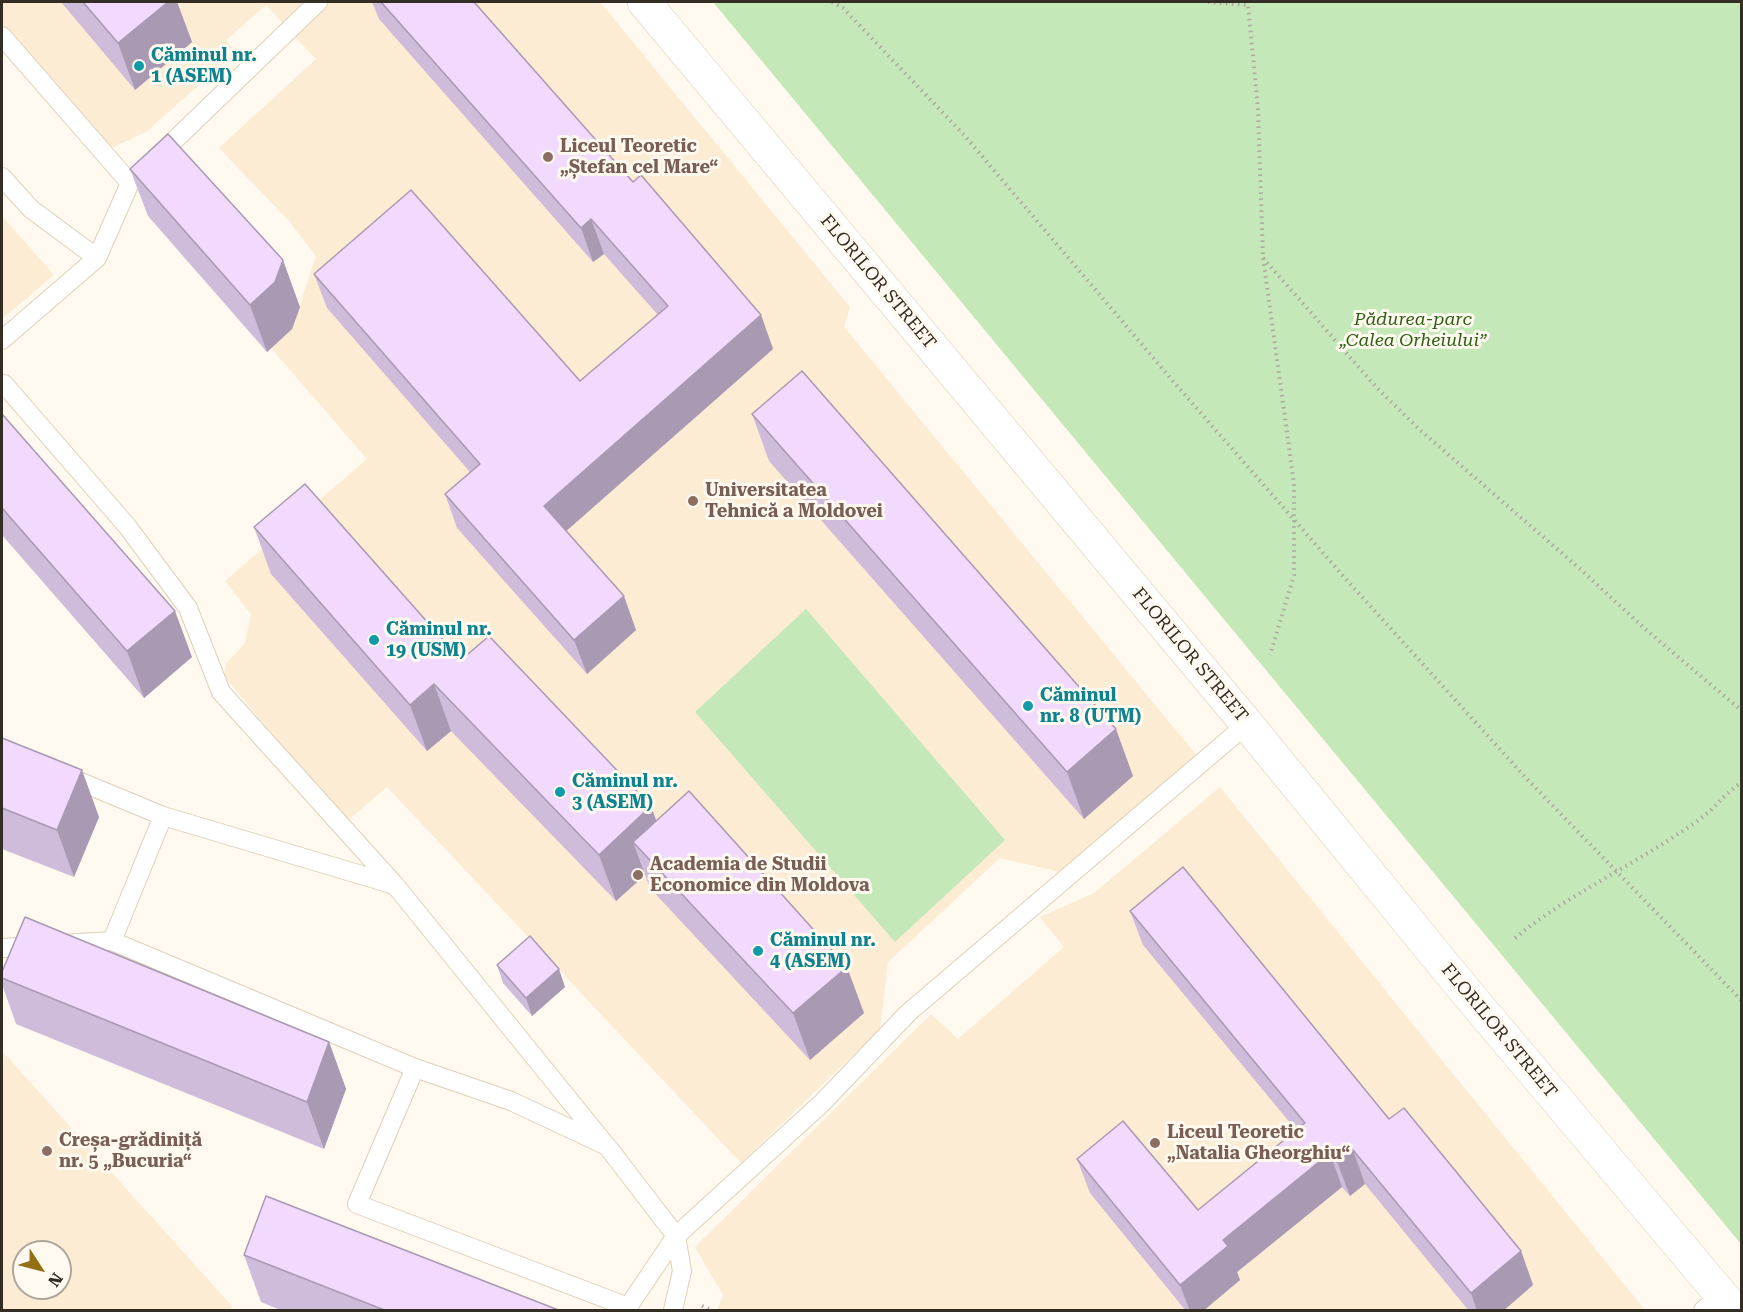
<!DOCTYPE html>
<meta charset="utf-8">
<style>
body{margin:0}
#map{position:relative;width:1743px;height:1312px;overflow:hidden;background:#fff9ef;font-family:"Roboto Serif",serif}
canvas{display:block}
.frame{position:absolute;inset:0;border:3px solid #332d24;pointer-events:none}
.north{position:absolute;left:12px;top:1240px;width:60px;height:60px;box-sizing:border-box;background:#fff9ef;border:2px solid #ada79e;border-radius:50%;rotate:126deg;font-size:16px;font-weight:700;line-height:24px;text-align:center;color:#332d24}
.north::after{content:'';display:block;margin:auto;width:21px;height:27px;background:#917016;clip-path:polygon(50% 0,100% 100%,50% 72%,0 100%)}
</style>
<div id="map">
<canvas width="1743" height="1312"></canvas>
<div class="frame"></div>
<div class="north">N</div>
</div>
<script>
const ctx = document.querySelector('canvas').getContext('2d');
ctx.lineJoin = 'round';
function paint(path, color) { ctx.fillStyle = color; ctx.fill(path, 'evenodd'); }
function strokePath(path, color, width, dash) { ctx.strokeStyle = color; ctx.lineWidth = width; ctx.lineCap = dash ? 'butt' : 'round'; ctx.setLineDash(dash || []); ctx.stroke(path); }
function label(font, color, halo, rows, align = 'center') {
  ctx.font = font + ' "Roboto Serif",serif'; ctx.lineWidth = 6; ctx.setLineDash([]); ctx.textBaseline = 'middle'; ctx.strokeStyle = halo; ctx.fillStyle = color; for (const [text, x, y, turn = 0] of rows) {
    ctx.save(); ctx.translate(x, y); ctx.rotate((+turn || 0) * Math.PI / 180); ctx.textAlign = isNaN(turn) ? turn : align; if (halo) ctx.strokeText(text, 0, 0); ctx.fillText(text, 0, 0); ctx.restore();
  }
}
const built = new Path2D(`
 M2,2H600L850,307L844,327L1203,763L1073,875L1000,858L888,962L880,1029L741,1163L387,787L346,822L224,676L226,664L245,643L251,614L225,581L367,459L271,348L292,329L316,256L289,221L219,148L316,59L266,5L226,40L236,52L146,132L94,156L2,49Z
 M2,216L54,275L2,319Z
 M1220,787L1645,1310H717L723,1295L695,1247L931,1014L958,1039L1064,947L1040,917L1094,893Z
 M2,1051L232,1306L230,1310H2ZM24,1252H60V1288H24Z`);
const green = new Path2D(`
 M713,2H1741V1244Z
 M806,609L1005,840L895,942L695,712Z`);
const path = new Path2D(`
 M832,2L843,8L964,135L1172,380L1344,577L1525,777L1742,1001
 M1208,2L1248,5L1258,108L1263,257L1294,484V575L1270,655
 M1263,258L1377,388L1420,430L1579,568L1644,628L1742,711
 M1515,938C1565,897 1624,870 1678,834C1689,827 1701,819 1711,810C1721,800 1730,790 1742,782
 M702,1306L711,1310`);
const lane = new Path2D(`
 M2,36L130,183
 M2,177L31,209L97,258
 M2,340L97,258L130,183L318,2
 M2,384H4L127,526L188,608L221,692L394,884
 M64,775L163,816L395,885L604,1143
 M112,941L163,816
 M63,944L112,941L415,1068L511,1101L607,1146L676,1236L628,1307L357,1204L415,1068
 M2,948L36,946
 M673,1310L682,1271L676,1236L822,1103L908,1013L1247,724
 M1703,1310L1722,1296`);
const secondary = new Path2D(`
 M644,2L1247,724L1457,981L1734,1310`);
const wall = new Path2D(`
 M61,2H177L192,42L135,90Z
 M372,2H474L633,182L761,315L773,349L566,531L636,630L587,674L457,528L445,494L470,472L327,308L314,274L580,381L658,315L604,254L593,262L379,19Z
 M130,169L300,307L292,329L267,352L148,216Z
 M2,414L192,657L144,698L2,535Z
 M752,414L1133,776L1084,819L769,461Z
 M254,527L461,660L656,821L864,1013L810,1060L650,888L645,875L616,901L451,731L427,751L271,574Z
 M2,738L99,817L74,877L2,849Z
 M1130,911L1389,1119L1521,1251L1533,1285L1503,1311H1469L1365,1184L1350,1196L1342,1187L1237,1272L1240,1280L1203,1311H1186L1090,1193L1077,1159L1198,1210L1296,1130L1143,945Z
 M497,965L565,987L532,1016L503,983Z
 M2,972L329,1042L346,1089L324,1149L16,1024L2,984Z
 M244,1255L561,1311H283L261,1302Z`);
const shadedWall = new Path2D(`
 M168,2H177L192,42L135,90L118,43Z
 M591,219L604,254L593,262L581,228Z
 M283,260L300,307L292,329L267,352L250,305Z
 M761,315L773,349L556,540L544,506Z
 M624,596L636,630L587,674L574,640Z
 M175,611L192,657L144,698L127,651Z
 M434,684L451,731L427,751L410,705Z
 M1116,729L1133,776L1084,819L1067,772Z
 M82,770L99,817L74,877L57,830Z
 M651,806L668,853L633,842L645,875L616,901L599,855Z
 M847,967L864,1013L810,1060L793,1013Z
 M559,969L565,987L532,1016L526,998Z
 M329,1042L346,1089L324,1149L307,1102Z
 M1353,1150L1365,1184L1350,1196L1337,1162Z
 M1330,1153L1342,1187L1237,1272L1240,1280L1203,1311H1190L1180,1285L1223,1240Z
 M1521,1251L1533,1285L1503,1311H1477L1471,1293Z`);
const building = new Path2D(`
 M83,2H168L118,43Z
 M381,2H474L633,182L641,175L761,315L544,506L624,596L574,640L445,494L480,464L314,274L411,190L580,381L668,306L591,219L581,228Z
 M168,134L283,260L275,282L250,305L130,169Z
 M802,371L1116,729L1067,772L752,414Z
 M2,414L175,611L127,651L2,508Z
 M305,484L461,660L489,636L651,806L599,855L434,684L410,705L254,527Z
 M2,738L82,770L57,830L2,808Z
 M689,791L847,967L793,1013L633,842Z
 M1183,867L1389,1119L1404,1108L1521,1251L1471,1293L1353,1150L1337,1162L1330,1153L1223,1240L1228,1246L1180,1285L1077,1159L1123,1121L1198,1210L1305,1123L1130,911Z
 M25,917L329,1042L307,1102L2,978V972Z
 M530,936L559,969L526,998L497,965Z
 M266,1196L561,1311H387L244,1255Z`);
const markers = [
 [139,66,6,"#0f9aa8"],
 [548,157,6,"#8d6e63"],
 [693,501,6,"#8d6e63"],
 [374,640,6,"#0f9aa8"],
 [1028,706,6,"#0f9aa8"],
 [560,792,6,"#0f9aa8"],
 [638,875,6,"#8d6e63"],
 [758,951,6,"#0f9aa8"],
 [1155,1143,6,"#8d6e63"],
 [47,1151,6,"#8d6e63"]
];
const cultureNames = [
 ["Căminul nr.",151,56],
 ["1 (ASEM)",151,77],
 ["Căminul nr.",386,630],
 ["19 (USM)",386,651],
 ["Căminul",1040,696],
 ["nr. 8 (UTM)",1040,717],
 ["Căminul nr.",572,782],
 ["3 (ASEM)",572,803],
 ["Căminul nr.",770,941],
 ["4 (ASEM)",770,962]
];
const educationNames = [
 ["Liceul Teoretic",560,147],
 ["„Ștefan cel Mare“",560,168],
 ["Universitatea",705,491],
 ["Tehnică a Moldovei",705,512],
 ["Academia de Studii",650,865],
 ["Economice din Moldova",650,886],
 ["Liceul Teoretic",1167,1133],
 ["„Natalia Gheorghiu“",1167,1154],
 ["Creșa-grădiniță",59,1141],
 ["nr. 5 „Bucuria“",59,1162]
];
const streetNames = [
 ["FLORILOR STREET",878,282,50],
 ["FLORILOR STREET",1190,655,50],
 ["FLORILOR STREET",1499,1031,50]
];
const parkNames = [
 ["Pădurea-parc",1413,320],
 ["„Calea Orheiului”",1413,341]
];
paint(built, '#fcecd3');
paint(green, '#c5e8b9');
strokePath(lane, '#dfd0b8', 20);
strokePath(secondary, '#dfd0b8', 34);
strokePath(path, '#ada79e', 4, [1.5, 4.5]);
strokePath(lane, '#fff', 18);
strokePath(secondary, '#fff', 33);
paint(wall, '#cfbbda');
paint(shadedWall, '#a999b2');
paint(building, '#f1dafe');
strokePath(building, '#a999b2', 1.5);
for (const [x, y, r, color] of markers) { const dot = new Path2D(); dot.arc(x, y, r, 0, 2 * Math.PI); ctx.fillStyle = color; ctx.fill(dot); strokePath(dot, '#fff9ef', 2); }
label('bold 18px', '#0d838f', '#fff9ef', cultureNames, 'left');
label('bold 18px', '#785e54', '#fff9ef', educationNames, 'left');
label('18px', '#332d24', '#fff9ef', streetNames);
label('italic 18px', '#2d6014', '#fff9ef', parkNames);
</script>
